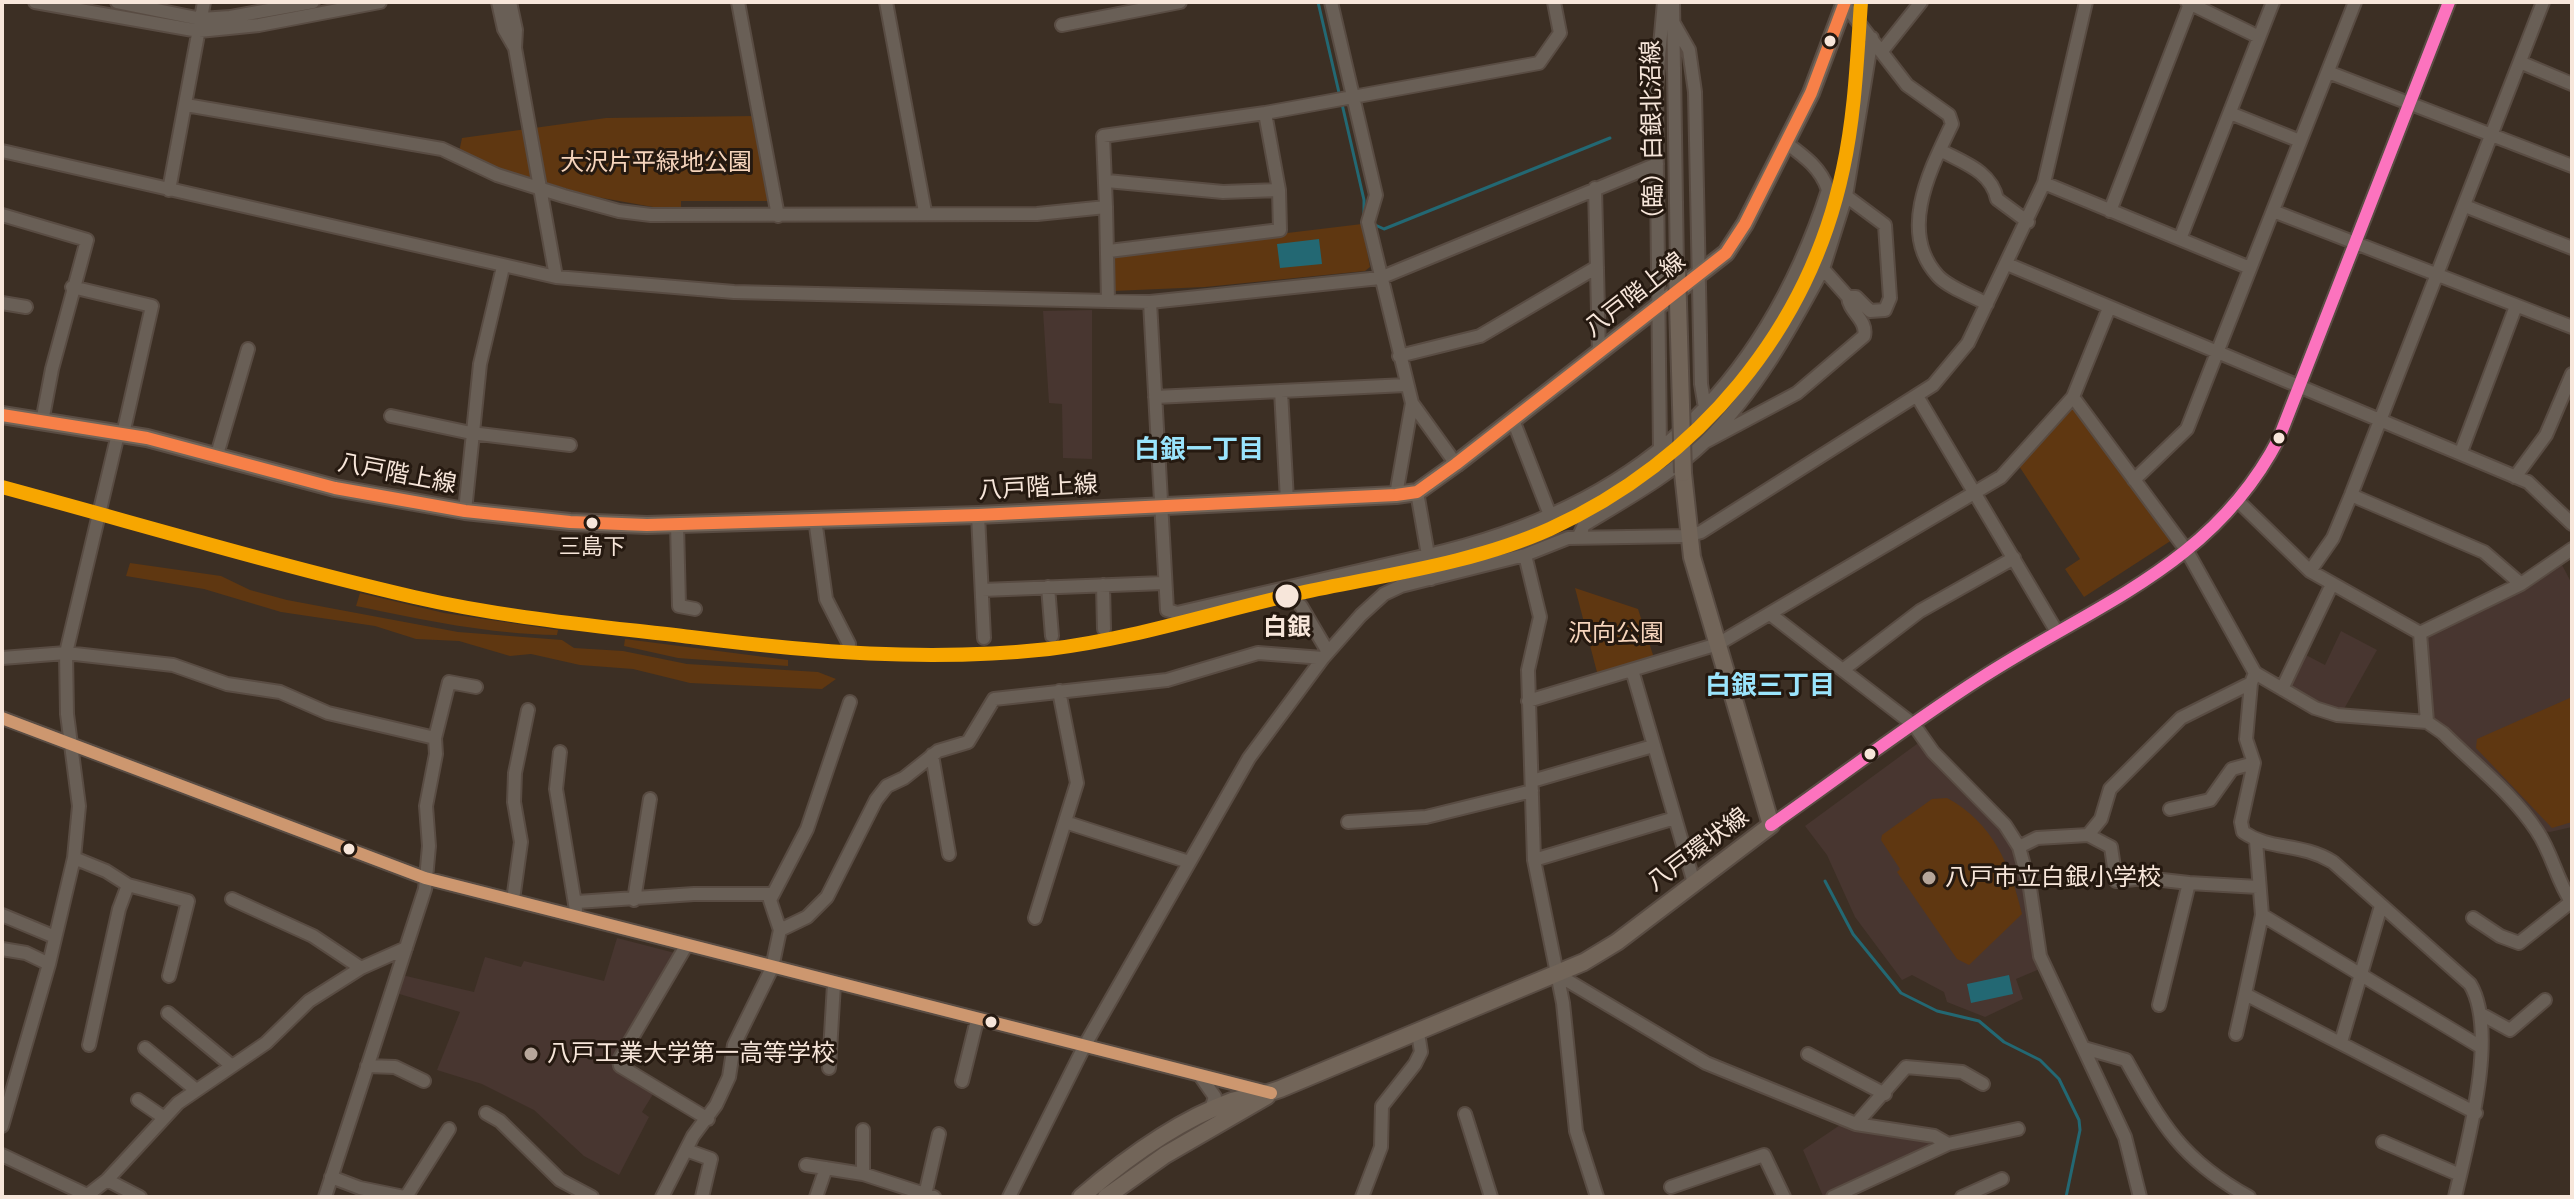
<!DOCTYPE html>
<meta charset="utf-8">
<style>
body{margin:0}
#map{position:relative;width:2574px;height:1199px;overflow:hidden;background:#3c2f24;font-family:Montserrat,sans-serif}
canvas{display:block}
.frame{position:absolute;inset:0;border:4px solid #f7e6da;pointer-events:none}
</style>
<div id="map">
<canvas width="2574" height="1199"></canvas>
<div class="frame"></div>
</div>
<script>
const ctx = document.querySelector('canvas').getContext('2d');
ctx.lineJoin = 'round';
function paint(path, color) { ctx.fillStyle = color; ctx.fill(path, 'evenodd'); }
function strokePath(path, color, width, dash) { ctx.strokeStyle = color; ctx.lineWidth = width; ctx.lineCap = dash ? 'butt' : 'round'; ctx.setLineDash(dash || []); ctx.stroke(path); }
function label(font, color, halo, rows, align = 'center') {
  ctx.font = font + ' Montserrat,"Noto Sans JP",sans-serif'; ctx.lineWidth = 6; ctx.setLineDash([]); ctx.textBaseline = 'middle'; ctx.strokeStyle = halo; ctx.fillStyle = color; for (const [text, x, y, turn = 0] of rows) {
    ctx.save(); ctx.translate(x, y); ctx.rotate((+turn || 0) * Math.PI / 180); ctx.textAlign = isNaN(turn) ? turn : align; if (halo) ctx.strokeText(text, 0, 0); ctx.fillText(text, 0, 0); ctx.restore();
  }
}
const education = new Path2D(`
 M1092,310V459L1063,458L1062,404L1049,403L1043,311Z
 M2561,563L2572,584V827L2550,832L2543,831L2431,716L2425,638Z
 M2341,631L2377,650L2344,709L2320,704L2292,687L2290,682L2304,654L2325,665Z
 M1921,741L2012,844L2025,888L2042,968L2016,979L2023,999L1985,1017L1947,1002L1944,992L1912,975L1902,980L1855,917L1827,855L1805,826Z
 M617,938L675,953L618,1058L655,1091L642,1112L649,1117L619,1175L584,1156L534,1110L482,1084L437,1070L460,1012L396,993L402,975L474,992L485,957L521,967L524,961L604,981Z
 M1843,1123L1888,1135L1928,1139L1933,1147L1823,1196L1803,1150Z`);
const green = new Path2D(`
 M755,116L769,201H681V212L591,196L474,161L459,152L462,138L606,118Z
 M1362,224L1370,267L1365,271L1205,287L1113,291V254Z
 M2075,407L2172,540L2084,597L2065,569L2080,559L2019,466L2071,408Z
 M130,563L221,576L250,590L287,600L458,632L562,640L574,648L623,651L687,664L818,672L836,679L822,689L690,683L633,669L580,665L531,654L510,656L459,641L416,639L375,626L281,612L204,589L126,576Z
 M1575,588L1638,609L1654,658L1598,676Z
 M360,593L444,613L558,630L557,635C489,634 423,620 356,606Z
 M625,639L788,660V666L678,658L624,646Z
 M2572,697V822L2552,828L2476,748L2477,739Z
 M1947,798C1993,823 2010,864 2022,914L1969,965L1957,959L1897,872L1900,869L1881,840L1882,835L1932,799Z`);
const water = new Path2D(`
 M1319,239L1322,264L1280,268L1277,244Z
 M2009,975L2013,994L1971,1003L1967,984Z`);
const stream = new Path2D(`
 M1318,2L1340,97
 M1834,2H1835
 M1342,104L1364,200V218
 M1373,224L1384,229L1610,138
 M1825,881L1853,934L1901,993L1937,1011L1979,1021L2004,1042L2040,1060L2059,1079L2079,1120L2080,1130L2066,1197`);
const minor = new Path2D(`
 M35,2L199,31L259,25L380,2
 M117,2L201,19L230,17L313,2
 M498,2L504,29L515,48L516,30L510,2
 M738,2L778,216
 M886,2L925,212
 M1331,2L1376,195L1368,222L1412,403L1396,495
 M1673,2L1677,269
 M2187,2L2259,37
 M1845,5L1907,85L1949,115L1952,124C1931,168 1897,232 1938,276C1949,288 1973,296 1987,304
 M1673,22L1689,50L1695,92L1701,384L1705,408
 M1062,25L1180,2
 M515,48L556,277
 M1882,51L1921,2
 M2522,63L2572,84
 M2328,72L2572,166
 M186,105L442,149L497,175L564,196L619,211L651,215L1037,214L1106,207L1103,136L1265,113L1539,63L1560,33L1554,2
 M2230,113L2300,141
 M1940,150C1964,163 1991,171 1997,199L2028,222
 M2,151L556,277L734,292L1150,302L1380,278L1657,164
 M1107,181L1223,192L1279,190
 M2044,183L2250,268
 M1595,188L1599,353
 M169,190L204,2
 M2465,206L2572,248
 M1106,207L1108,301
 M2110,211L2190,4
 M2273,211L2572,327
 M2,215L87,240L52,369L42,422
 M2180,239L2273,2
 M1109,251L1280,230L1279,190L1265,113
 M2007,264L2528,482L2572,524
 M1823,269L1846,196L1872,38
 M72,287L152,306L123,434
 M1150,302L1167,610L1177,613L1428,555L1417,492
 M2,303L26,307
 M1399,356L1480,336L1597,267
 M1281,391L1287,500
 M1917,396L2057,632
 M1155,397L1406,385
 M2073,397L2187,551L2255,673L2315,708L2337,715L2427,722L2443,733C2474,764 2513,794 2537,831C2552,853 2557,881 2572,903
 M1412,403L1456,464
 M391,416L471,433L570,445
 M1513,420L1550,515
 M1705,442L1797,393L1864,336C1868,320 1849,312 1848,297H1856L1870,311L1885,310L1890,298L1885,225L1846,196L1828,190C1821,168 1804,156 1785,142
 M1660,451L1656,89L1664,2
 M2461,452L2516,306
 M216,458L248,349
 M2515,477L2546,435L2572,374
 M2134,480L2187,429L2355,2
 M2351,495L2484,552L2521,584
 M2239,502L2310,571L2420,633
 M465,511L480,364L503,267
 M978,515L984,638
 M815,519L826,599L849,644
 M677,524L679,606L695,609
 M1579,536L1584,525C1625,500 1671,475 1706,441C1756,392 1790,330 1823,269L1848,297
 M1525,555L1540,617L1528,670L1534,860L1563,1003L1576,1131L1597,1197
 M2310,571L2333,538L2351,495L2543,2
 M1431,579L1428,555C1635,508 1762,393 1828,190
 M1103,585L1104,629
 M1048,587L1052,636
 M982,590L1164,583
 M1301,606L1328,652
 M1770,614L1914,725L1933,752L2005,825L2019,847L2030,888L2040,956L2125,1137L2140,1197
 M2,658L66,653L173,665L227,684L280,692L328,713L435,738L436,754L426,806L429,846L425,889L325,1197
 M1844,669L1920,611L2014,558
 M1632,670L1694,883
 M2255,673L2251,683L2246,739L2254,763L2241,822L2243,832C2271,851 2300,842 2333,862L2470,984C2499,1032 2467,1144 2455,1197
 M2282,689L2332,584
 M1528,701L1718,644L2001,477L2073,397L2109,308
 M2,718L425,878L1267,1092
 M2427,722L2420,633L2521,584L2572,549
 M435,738L449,682L476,687
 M560,752L556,789L576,910
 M932,755L949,854
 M1532,781L1653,746
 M2170,809L2210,800L2232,769L2254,763
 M1065,822L1189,862
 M1348,822L1426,817L1532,791
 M1771,825C1841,776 1909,724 1981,678C2095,604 2213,566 2279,438L2449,2
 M2088,835L2111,847L2116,881L2145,878L2189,883
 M2256,841L2262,915L2245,994L2476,1113
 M2019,847L2037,838L2088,835L2101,819L2110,789L2181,718L2251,683
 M74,858L106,871L128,885L188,901L169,976
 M1534,860L1675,818
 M232,899L313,936L361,968
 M513,900L521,842L514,802L515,773L528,710
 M634,900L650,799
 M577,902L694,894H773
 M2,915L55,937
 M2262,915L2479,1046
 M1035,918L1077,783L1059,691
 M2473,918L2500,936L2519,943L2571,902
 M780,930L807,917L827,897L876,800L887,786L904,778L938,751L968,742L994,699L1167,680L1258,653L1323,658
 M686,946L619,1060L620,1066L708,1119
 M2,949L26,953L49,964
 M1558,975L1706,1063L1856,1124L1934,1136L1948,1144L1833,1197
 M2159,1005L2189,883L2258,887
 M168,1013L232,1066
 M2481,1014L2510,1030L2545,1000
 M2236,1034L2245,994
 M2341,1042L2381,906
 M89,1045L119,909L128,885
 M145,1048L196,1090
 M2084,1048L2126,1060C2162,1125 2182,1160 2249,1197
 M1808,1054L1885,1094
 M367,1066L395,1067L424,1081
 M829,1068L834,984
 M1201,1077L1215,1097L1210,1112
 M962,1081L977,1020
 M138,1100L163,1117
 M486,1113L500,1121L560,1180L592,1197
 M1465,1114L1491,1197
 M1856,1124L1906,1067L1962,1072L1983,1084
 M2,1126L49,964L74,858L79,806L67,714L66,653L118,434
 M863,1130V1174
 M2383,1142L2460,1175
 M1948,1144L2018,1129
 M686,1150L711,1159L702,1197
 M2,1155L87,1195
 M806,1165L863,1174L934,1197
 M331,1177L360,1188L404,1197
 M107,1180L140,1197
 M1671,1187L1764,1155L1784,1197
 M925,1195L939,1134
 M85,1197L107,1180L178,1103L266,1043L309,1001L361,968L406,948
 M406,1197L449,1129
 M662,1197L693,1136L716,1105L729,1077L734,1045L772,968L780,930L770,900L807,829L850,702
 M816,1197L826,1168
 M1009,1197L1085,1045L1249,758L1323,658L1361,615L1384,594L1401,586L1525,555L1568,538L1687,536L1701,532L1933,385L1968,343L2044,183L2086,2
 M1362,1197L1381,1147L1382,1106L1415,1064L1421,1052L1418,1033
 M1962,1197L2002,1179`);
const major = new Path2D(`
 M2,415L147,438L335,488L465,511L570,522L647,525L978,515L1396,495L1417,492L1456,464L1726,253L1745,224L1811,93L1845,2
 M1081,1197C1124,1160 1179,1120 1232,1101C1248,1096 1265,1095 1280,1089L1584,962L1617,942L1771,825L1692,557L1683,473
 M1106,1197L1165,1155L1267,1096`);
const majorBridge = new Path2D(`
 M1677,269L1683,473`);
const bus1 = new Path2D(`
 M2,415L147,438L335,488L465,511L570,522L647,525L978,515L1396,495L1417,492L1456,464L1726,253L1745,224L1811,93L1845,2`);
const bus2 = new Path2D(`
 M1771,825C1841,776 1909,724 1981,678C2095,604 2213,566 2279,438L2449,2`);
const bus3 = new Path2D(`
 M2,718L425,878L1271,1093`);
const rail1 = new Path2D(`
 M2,487C139,524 276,565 414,597C505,618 599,626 691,637C811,652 928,662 1049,649C1134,639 1217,611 1300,593C1383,575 1472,564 1550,529C1698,461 1809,330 1843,169C1855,114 1857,58 1861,2`);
const markers = [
 [1830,41,7,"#f7e6da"],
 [2279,438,7,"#f7e6da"],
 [592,523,7,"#f7e6da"],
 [1287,596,13,"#f7e6da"],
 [1870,754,7,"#f7e6da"],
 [349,849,7,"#f7e6da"],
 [1929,878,8,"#b6a69a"],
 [991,1022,7,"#f7e6da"],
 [531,1054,8,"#b6a69a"]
];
const busNames = [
 ["三島下",592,548]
];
const streetNames = [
 ["（臨）白銀北沼線",1653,136,-91],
 ["八戸階上線",1635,295,-38],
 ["八戸階上線",397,474,11],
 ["八戸階上線",1038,488,-3],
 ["八戸環状線",1698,850,-37]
];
const parkNames = [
 ["大沢片平緑地公園",656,163],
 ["沢向公園",1616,634]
];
const stopNames = [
 ["白銀",1287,628]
];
const poiNames = [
 ["八戸市立白銀小学校",1945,878],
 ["八戸工業大学第一高等学校",547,1054]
];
const neighbourhoodNames = [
 ["白銀一丁目",1199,450],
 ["白銀三丁目",1770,686]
];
paint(education, '#483630');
paint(green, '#5f3711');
paint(water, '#236873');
strokePath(stream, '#236873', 3);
strokePath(minor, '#594c43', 16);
strokePath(major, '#594c43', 20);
strokePath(minor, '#695f56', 12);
strokePath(major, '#726559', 16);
strokePath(majorBridge, '#594c43', 20, []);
strokePath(majorBridge, '#726559', 16);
strokePath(bus1, '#f78048', 12);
strokePath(bus2, '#fc73be', 12);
strokePath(bus3, '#cd976f', 12);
strokePath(rail1, '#f7a600', 14);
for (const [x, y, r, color] of markers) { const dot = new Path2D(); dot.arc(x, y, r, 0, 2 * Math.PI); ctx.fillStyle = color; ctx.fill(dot); strokePath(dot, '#251910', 3); }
label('22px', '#f7e6da', '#251910', busNames);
label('24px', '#f7e6da', '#251910', streetNames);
label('24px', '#f5d4bc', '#251910', parkNames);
label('bold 24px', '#f7e6da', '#251910', stopNames);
label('24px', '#f7e6da', '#251910', poiNames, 'left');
label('bold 26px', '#9ae4fc', '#251910', neighbourhoodNames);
</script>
